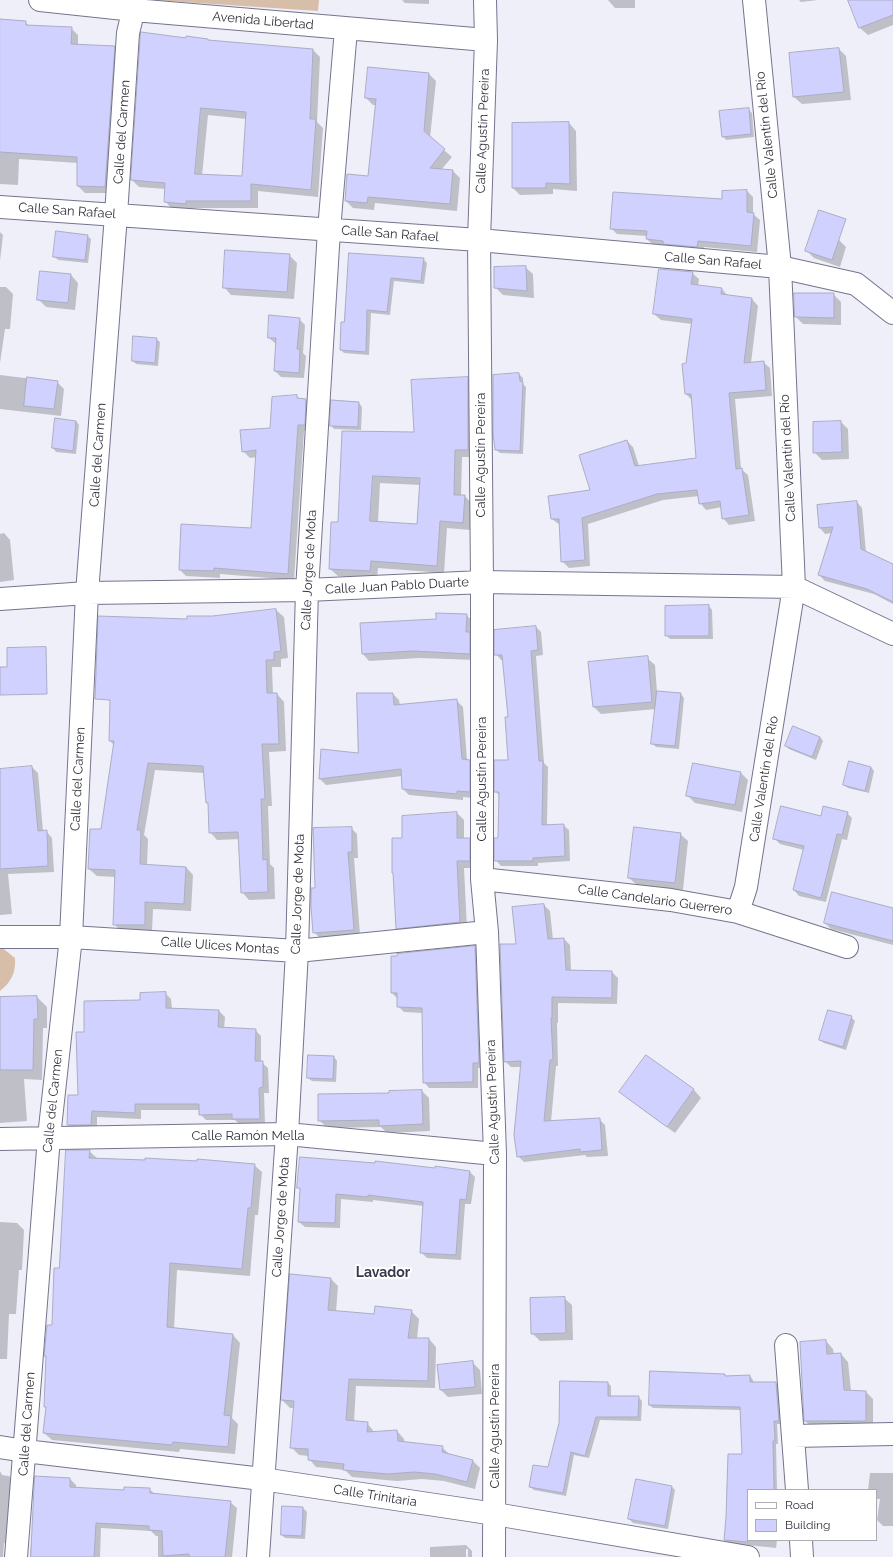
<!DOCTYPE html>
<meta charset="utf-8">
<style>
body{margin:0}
#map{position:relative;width:893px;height:1557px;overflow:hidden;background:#efeffa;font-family:Raleway,sans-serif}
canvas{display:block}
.legend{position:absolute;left:747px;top:1489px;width:130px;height:52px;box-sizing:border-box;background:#fff;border:1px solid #adadb1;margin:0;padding:5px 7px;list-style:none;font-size:12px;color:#32323d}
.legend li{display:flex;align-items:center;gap:8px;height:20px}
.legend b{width:20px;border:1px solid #adadb1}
</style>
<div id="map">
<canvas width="893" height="1557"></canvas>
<ul class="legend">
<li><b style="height:5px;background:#fff"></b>Road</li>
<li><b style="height:11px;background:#d0d1fe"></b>Building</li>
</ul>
</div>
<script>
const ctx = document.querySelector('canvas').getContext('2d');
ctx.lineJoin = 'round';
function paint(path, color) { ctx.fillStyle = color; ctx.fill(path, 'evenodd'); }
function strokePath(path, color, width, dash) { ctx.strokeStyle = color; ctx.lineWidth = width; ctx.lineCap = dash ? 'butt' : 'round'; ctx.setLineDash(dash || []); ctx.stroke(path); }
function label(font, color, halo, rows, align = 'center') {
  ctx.font = font + ' Raleway,sans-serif'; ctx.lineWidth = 4; ctx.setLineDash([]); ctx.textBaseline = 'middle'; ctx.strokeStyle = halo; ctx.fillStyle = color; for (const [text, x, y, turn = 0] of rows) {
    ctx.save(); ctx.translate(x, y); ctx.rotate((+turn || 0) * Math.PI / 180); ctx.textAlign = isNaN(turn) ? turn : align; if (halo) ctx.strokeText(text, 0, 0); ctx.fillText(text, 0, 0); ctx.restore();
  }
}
const green = new Path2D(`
 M153,0H319L318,11Z
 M0,946L15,958C16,973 11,982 0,991Z`);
const shadow = new Path2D(`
 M402,0H429V4L405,3Z
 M608,0H635V8H615Z
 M799,0H818L801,2Z
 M849,0H893V25L868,35L860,28Z
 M0,20L25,22L29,26L71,28L78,35V46L114,47L121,54L112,193H85L78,186V163L19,159L18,185L0,184Z
 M187,39L208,40L209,41L313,50L320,57L317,122L323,128L318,197L258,191V208H193V211L172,209L165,201L166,189L139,187L132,180ZM208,115L247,119L243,177L202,176Z
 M839,49L846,56L851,100L802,104L794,97Z
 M369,68L429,74L436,81L430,138L452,157L441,170L453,171L460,178L457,211L375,203L374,210L353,208L346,201L369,177L376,105H373L366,98Z
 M748,109L752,113L754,137L726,140L723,136Z
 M569,123L576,131L577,191L553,189V194L520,195L513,188L512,140Z
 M747,191L753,197V214L760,220L757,252L704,247L703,253L653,245L647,239V236L617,234L611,228L723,200Z
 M0,232L3,235L0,261Z
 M87,236L91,239L88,263L58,260L54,256Z
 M839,240L846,247L840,267L814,258L806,250Z
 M350,254L423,259L427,263L424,284L394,281L390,315L371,313L369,355L344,353L341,350L345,323Z
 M289,255L297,263L294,299L231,295L224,287Z
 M525,267L533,274L534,298L503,295L495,287Z
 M692,273L699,279L698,286L722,289L728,296L752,299L758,306L751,363L763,362L770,368L772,396L735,399L741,469L748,475L755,521L729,525L723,518L722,507L706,510L700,503L699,496L663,500L588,524L590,566L569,568L562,561L560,525L552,519L591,490L627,441L633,447L639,466L697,459L692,400L686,394L687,364L692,324L661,320L654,314Z
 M71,275L78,283L75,310L46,307L38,299Z
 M0,287H6L13,294L10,329H5L0,363Z
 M833,294L841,302V325L803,324L796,317Z
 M299,319L305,325L303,353L306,356L304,378L281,377L275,371L276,344L269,338Z
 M156,339L160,342L158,366L136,364L133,361Z
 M519,374L523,378V384L526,387L523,454L500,453L496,450Z
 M0,375L57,382L64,389L61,416L0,409Z
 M467,378L475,385V457H462L461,496H465L472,504L470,530L447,528L444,573L378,568L377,578L338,576L330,569L339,523L343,432L415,433ZM380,483L420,485L417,526L378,523Z
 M296,396L300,399L306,400L312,406L311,431H304L294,580L220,574V578L186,576L180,570L252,529L257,457L250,458L243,451L271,429Z
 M359,403L362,407L361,430L334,429L331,425Z
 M76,421L79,425L76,454L56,452L53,448Z
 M841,422L848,429L849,459L822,460L814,452Z
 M857,502L862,508L866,552L893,565V604L874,594L825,581L819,575L832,533L825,534L820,528Z
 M4,533L10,540L14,580L0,582V534Z
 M709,606L712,610L713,639H670L666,635Z
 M276,610L284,617L288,658L281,659V667H272L273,694H277L284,702L286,751L269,752L272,806H268L270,864L274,868L275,899L249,900L242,892L240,839L217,840L210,832L209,805L207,802L204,773L155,770L144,835L148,839L147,865L186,867L193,875L191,911L153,909L152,932H122L114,924L115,877L97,876L89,869L101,830L115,746L110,741L111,702L108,700L188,620Z
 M466,615L473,621L476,660L420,658L369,661L363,654L361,624L437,620Z
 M536,627L541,632L543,655L536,656L544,763L548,767L547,825H563L569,830L570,861L538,863V866H501L496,860L499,839L500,796L496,792L509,761V718L503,660H501L496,654Z
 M647,658L655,665L657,692L681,694L684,698L679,749L656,747L652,743L656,709L601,714L594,707Z
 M358,694H393L399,700L400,706L456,700L463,707L467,760L475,767V798L463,797V800L409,795L403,789L402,776L326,785L320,779L322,751L359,754Z
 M820,737L823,741L816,760L789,749L786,746Z
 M32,767L38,773L43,831H46L52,838L54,872L8,874L12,914L0,915V770Z
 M871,767L874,771L869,793L848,788L844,785Z
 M741,773L748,780L742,812L695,803L687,795Z
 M457,813L464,820V839H469L477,846V868H464L467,929L404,936L397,928L394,874L393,873L403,839Z
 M847,813L852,818L847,840L842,839L826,902L799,896L794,890L804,850L780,844L774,838L822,817Z
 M351,828L357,834L358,858H354L360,935L320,938L314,932L316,889Z
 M680,834L688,841L683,890L637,885L629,878Z
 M544,905L550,911L553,940L564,939L570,945L571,971L612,972L618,978L617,1004L558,1003V1023H557L558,1066H556L551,1122L599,1119L605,1125L608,1156L587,1157L585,1155L524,1162L518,1156L522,1067H511L505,1061L517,945Z
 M893,909V945L831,929L825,923Z
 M475,947L480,953L485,1068H478V1088H429L424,1082L423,1013L404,1012L398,1006V999L392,993Z
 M165,993L171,999L172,1009L219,1011L225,1017L224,1029L255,1030L261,1036V1062L268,1068L269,1093H264L265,1124H239L235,1120H206L200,1114V1110H141V1119L97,1117V1131H74L68,1125L79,1096L85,1033L141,1001Z
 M37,997L47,1007V1028H43L42,1080L24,1079L27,1121L0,1123V998Z
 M851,1017L855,1021L846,1050L824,1043L820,1040Z
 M646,1056L694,1090L701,1098L675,1133L628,1099L620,1092Z
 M334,1057L337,1061L336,1082L312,1081L308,1078Z
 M422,1091L429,1098L430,1131L387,1133L381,1127L327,1128L319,1120L390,1094Z
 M89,1151L97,1158L254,1165L262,1172L258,1215H255L250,1276L177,1270L174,1329L233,1335L240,1343L232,1418L238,1424L235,1454L180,1449L179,1452L52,1440L44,1433L47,1408L45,1407L47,1358L45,1356L53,1326L60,1269Z
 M436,1167L470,1172L475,1177L471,1204H465L461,1260L427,1258L421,1252L424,1206L373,1200V1202L341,1199L340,1228L305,1227L299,1222L301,1190L298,1187L436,1169Z
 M0,1222L17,1223L24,1230L22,1270H19L16,1314H9L7,1359H0Z
 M331,1279L338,1286L336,1312L375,1315L411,1311L419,1319L417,1339H429L436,1347L435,1388L356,1386L354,1422L367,1423L375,1433L397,1431L404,1439L405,1443L442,1447L450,1455L472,1460L480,1468L475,1489L444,1481L422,1479L397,1481L352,1477L345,1470L316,1467L309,1459V1456L299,1455L291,1447L295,1408H290L282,1400Z
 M564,1298L572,1305L573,1340L540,1341L532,1333Z
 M826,1341L833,1349L834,1355L841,1354L848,1362L851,1391L866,1392L873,1399V1429L813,1428L805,1421Z
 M472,1362L480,1370L482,1394L448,1397L441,1390Z
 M724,1375L726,1377L750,1376L753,1380V1383H776L779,1387L782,1424H777L778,1444H776L777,1490H748V1540H777L776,1548L729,1543L725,1540L743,1455L741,1410L653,1408L649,1405Z
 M608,1383L611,1386V1397H638L642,1401L641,1421L600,1420L589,1458L574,1455L566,1496L534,1490L530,1487L548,1468Z
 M0,1471L2,1475L9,1476L16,1483L12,1543H4L3,1557H0Z
 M870,1473H893V1526H883L877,1520L880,1499H876V1490H868Z
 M36,1477L70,1479L76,1485V1488L125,1491L149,1489L155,1494L230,1502L237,1508L232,1557H158V1536H156L151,1531L101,1528L100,1557H30Z
 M671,1486L675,1490L668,1529L633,1523L629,1519Z
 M283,1507L303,1508L307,1512L305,1539L285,1538L282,1535Z
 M466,1545L472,1551V1557H468V1549H466V1557H430V1547Z`);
const building = new Path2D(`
 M848,0H893V15L859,28Z
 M0,19L26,21V25L72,27L71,44L115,46L105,187L77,186V157L0,152Z
 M141,32L186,38V36L208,39V40L313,49L310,119H316L311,190L251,184V201H186V204L164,202L165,183L131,180ZM201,108L246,112L242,176L195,174Z
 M839,48L844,92L793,97L789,53Z
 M368,67L429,73L424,131L445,149L430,168L453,170L450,204L368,197L367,203L345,201L347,174L368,176L376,99L365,98Z
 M749,108L751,134L722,137L719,111Z
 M569,122L570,184L546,183V188H512V123Z
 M747,190V212L754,213L751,246L698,241L697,247L663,244V241L646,239L647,231L610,229L613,192L722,199V191Z
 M819,210L846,219L832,260L805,251Z
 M56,231L88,235L85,260L53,257Z
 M225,250L290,254L287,292L223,288Z
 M349,253L424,258L421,281L391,278L387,312L367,310L366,352L340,350L341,322H344Z
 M526,266L527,291L494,288V267Z
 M659,269L693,272L691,284L722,288L721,294L752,298L744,363L764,361L766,390L729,393L736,469L742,468L749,515L722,519L720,501L699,504L697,490L657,494L582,518L585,560L561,562L559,519H551L548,496L590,490L579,455L627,440L635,466L696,458L691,394H685L682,364L686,363L692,319L653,314Z
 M40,271L71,274L68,303L37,300Z
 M794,293H834V318L795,317Z
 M269,315L300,318L297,349H300L299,373L274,371L276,338H268Z
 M133,336L157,338L155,363L132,361Z
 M519,373L520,381L523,382L520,451L495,450L493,433V375Z
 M27,377L58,381L54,409L24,406Z
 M468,377V450H455L454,495H465L463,523L440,521L437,566L371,561L370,571L329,569L331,522H338L342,431L414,432L411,380ZM373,476L420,478L417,524L370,521Z
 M297,395V398L306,399L305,425H298L288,574L214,568V571L179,570L181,524L251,528L256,450L242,452L240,430L270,428L272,397Z
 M331,400L359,402L358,427L330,426Z
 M55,418L76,421L73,451L52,448Z
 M841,421L842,452L813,453V422Z
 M857,501L861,549L893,564V602L867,589L818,575L833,527L819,528L817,505Z
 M709,605V636H665V606Z
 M276,609L281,651L274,652V660H266L267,693H277L279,744H262L265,799H261L263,860L267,859L268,892L241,893L238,832L209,833L208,803H206L203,766L148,763L137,830H141L140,864L186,867L184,904L145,902V925H113L115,870L88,869L90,829H101L114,741H109L110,700L95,699L98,616L187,619V616H212Z
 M436,613L467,614L466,632H470V654L413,651L362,654L360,623L436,619Z
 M536,626L538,650L531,651L539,761H543L542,825L564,824L565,856L533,858V861H494V838H498L499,792H494V760H508L505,717H508L502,655H494V630Z
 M46,647L47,694L0,695V667H7V648Z
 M648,656L652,702L593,707L588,662Z
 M657,691L681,693L675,746L651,744Z
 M357,693H393L394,705L457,699L462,759L470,760V792L457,791V794L402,789L401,769L319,779L321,749L358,753Z
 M793,726L820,737L812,757L785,746Z
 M849,761L871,767L865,791L843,785Z
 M693,763L741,772L735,805L686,796Z
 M32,766L38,831L47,830L48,866L0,869V769Z
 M781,806L821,816L823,806L848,812L842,835L837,834L821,898L793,890L804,846L773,839Z
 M457,812V838H470V861H457L460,922L396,929L393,873H392V838H402V816Z
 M352,827V852H348L354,930L313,933L311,907V888H315L313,828Z
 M634,827L681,833L675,883L628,878Z
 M832,892L893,908V941L824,923Z
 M544,904L548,939L564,938L566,970L612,971V998L552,997V1018H551L553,1060H550L544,1121L600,1118L602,1150L580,1152V1149L517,1157L514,1135L521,1061L504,1062L500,944H516L512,907Z
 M475,946L479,1063H473V1082L423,1083L422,1008L397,1007V993H391V956H397V954Z
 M166,992V1008L219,1010L218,1027L256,1029L255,1061H263V1087L259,1088L260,1119H232V1114L199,1115V1104H135V1113L92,1111L91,1125H67L68,1095H78L76,1032H84V1001L140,1000V993Z
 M37,996L38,1019H34L33,1070H0V997Z
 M828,1010L852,1016L843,1047L819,1040Z
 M308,1055L334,1056L333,1079L307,1078Z
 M646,1055L694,1089L667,1127L619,1092Z
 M422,1090L423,1124L379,1126V1120L318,1121V1094L389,1093V1091Z
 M66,1150H90L89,1158L145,1160V1158L197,1161V1159L255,1164L251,1208H248L242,1269L170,1263L167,1327L233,1334L224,1415L231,1416L228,1447L173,1442L172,1445L43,1433L46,1407H44L46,1356H44L47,1325H52L54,1268H59Z
 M300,1157L375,1163V1161L435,1168V1166L470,1171L466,1200L460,1199L456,1255L420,1253L423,1202L368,1195V1197L336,1194L335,1223L298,1222L300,1188H297Z
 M290,1274L331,1278L328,1310L374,1314L375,1306L412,1310L408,1338H429L428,1381L349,1379L346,1420L368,1422L367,1432L397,1430L398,1441L443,1446L442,1452L473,1460L467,1482L435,1474L414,1472L388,1474L343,1470L344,1464L308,1460V1449L290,1448L294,1401L281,1400Z
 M565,1297L566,1333L531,1334L530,1298Z
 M826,1340L827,1354L841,1353L844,1390L866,1391V1421H804L800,1342Z
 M473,1361L475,1387L440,1390L437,1365Z
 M650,1371L725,1374V1376L750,1375V1382H776L779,1421H774L775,1441H773L774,1490H748V1542L724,1540L726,1517L728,1454H742L740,1407L649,1405Z
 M560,1381L608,1382V1396H639L638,1417H596L585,1456L571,1452L563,1493L529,1487L533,1465L548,1467L559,1423Z
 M35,1476L70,1478V1487L124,1490V1487L150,1488V1493L231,1501L225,1557H189V1554L163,1556L162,1531L149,1530V1526L96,1523L94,1557H31Z
 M636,1479L672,1486L665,1526L628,1519Z
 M282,1506L303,1507L302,1536L281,1535Z`);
const street = new Path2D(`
 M40,0L134,10L486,40
 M485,0L486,40L479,240L482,582V879L487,932L495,1154L494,1557
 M0,207L479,240L780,267L856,284L893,313
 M0,599L87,593L307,590L482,582L794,587L893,634
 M482,879L671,900L738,912L847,947
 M738,912L746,887L794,587L780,267L754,0
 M0,937H71L297,951L487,932
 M0,1139L287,1134L495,1154
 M786,1345L797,1490
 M793,1436L893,1434
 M0,1447L25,1451L262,1479L495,1514L748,1557
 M801,1540L802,1557
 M16,1557L49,1137L71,937L87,593L116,215L128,33L136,0
 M258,1557L287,1134L297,951L307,590L329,230L346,29`);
const streetNames = [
 ["Avenida Libertad",263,21,5],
 ["Calle Agustín Pereira",483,131,-88],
 ["Calle del Carmen",122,132,-86],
 ["Calle Valentín del Río",767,135,-96],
 ["Calle San Rafael",67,211,4],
 ["Calle San Rafael",390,234,4],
 ["Calle San Rafael",713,261,5],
 ["Calle del Carmen",98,455,-86],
 ["Calle Agustín Pereira",481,455,-90],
 ["Calle Valentín del Río",788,458,-93],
 ["Calle Jorge de Mota",309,570,-87],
 ["Calle Juan Pablo Duarte",397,586,-3],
 ["Calle del Carmen",78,779,-87],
 ["Calle Agustín Pereira",482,779,-90],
 ["Calle Valentín del Río",764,779,-81],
 ["Calle Jorge de Mota",298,894,-88],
 ["Calle Candelario Guerrero",655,900,8],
 ["Calle Ulices Montas",220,946,4],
 ["Calle del Carmen",53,1101,-84],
 ["Calle Agustín Pereira",493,1102,-92],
 ["Calle Ramón Mella",248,1136],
 ["Calle Jorge de Mota",281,1217,-86],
 ["Calle del Carmen",27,1424,-86],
 ["Calle Agustín Pereira",495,1426,-90],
 ["Calle Trinitaria",375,1496,9]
];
const neighbourhoodNames = [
 ["Lavador",383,1273]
];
paint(green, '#d7bea8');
paint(shadow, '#0003');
paint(building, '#d0d1fe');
strokePath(building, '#abacc5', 1);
strokePath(street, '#74758d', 24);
strokePath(street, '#fff', 22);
label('13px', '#32323d', '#fff', streetNames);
label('bold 14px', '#39394f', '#fff', neighbourhoodNames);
</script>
